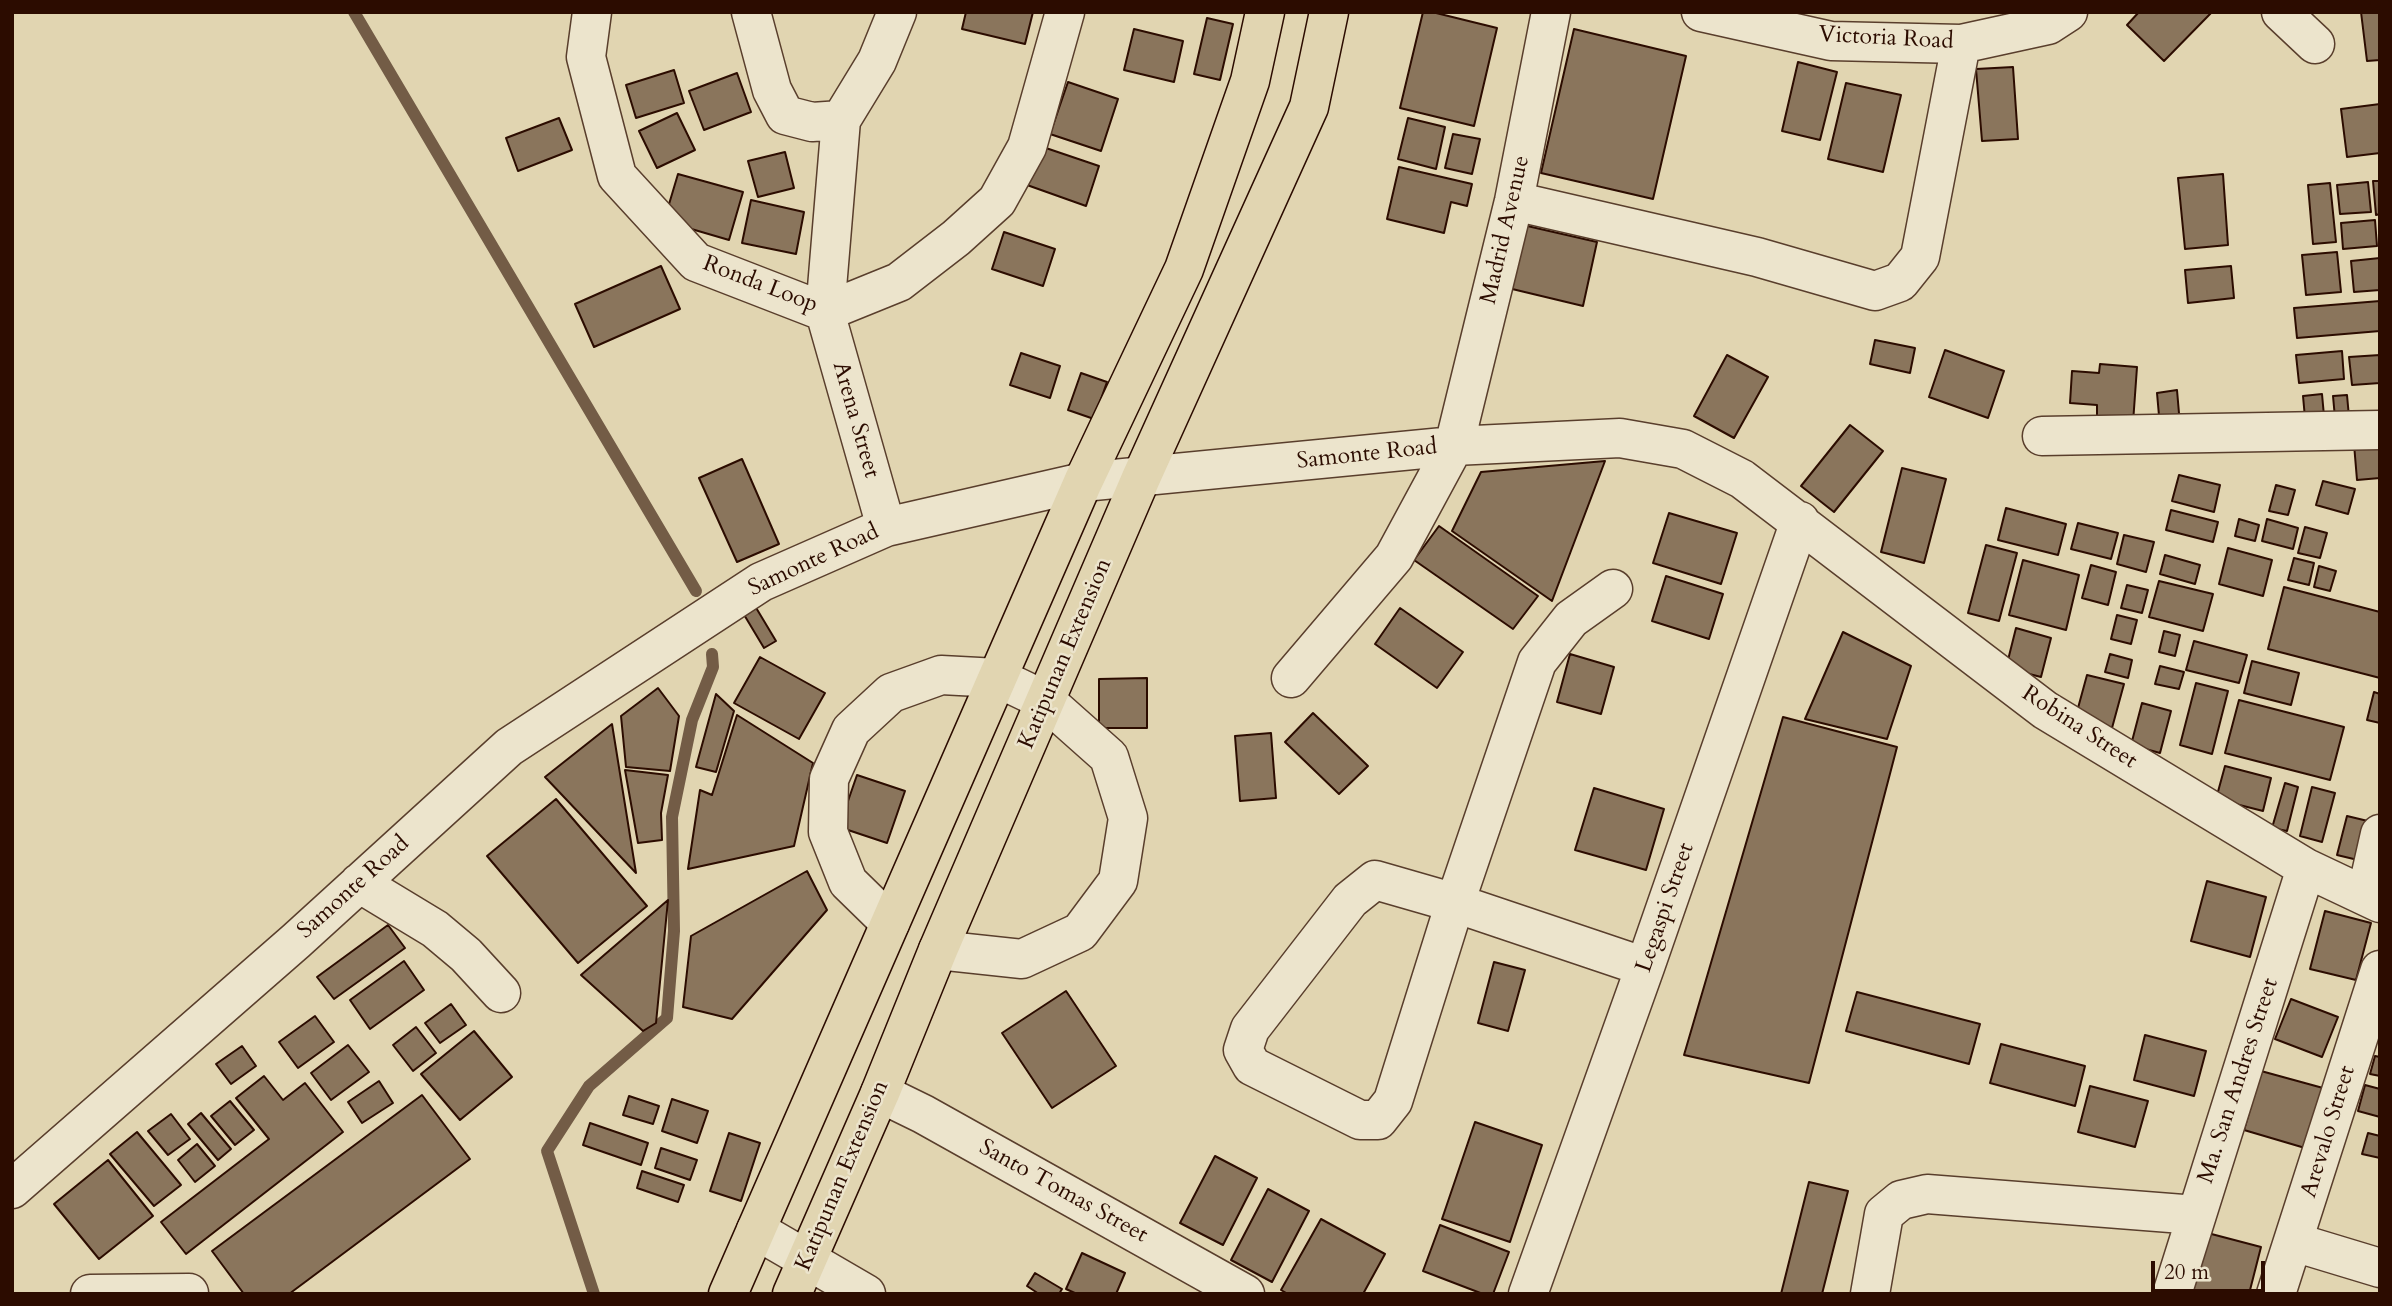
<!DOCTYPE html>
<style>
body{margin:0}
#map{position:relative;width:2392px;height:1306px;overflow:hidden;background:#e1d5b1;font-family:Cardo,serif}
canvas{display:block}
.frame{position:absolute;inset:0;border:14px solid #2c0c00;pointer-events:none}
.scale{position:absolute;left:2151px;top:1261px;width:114px;height:32px;box-sizing:border-box;border:4px solid #2c0c00;border-top:0;padding-left:9px;font-size:21px;line-height:24px;white-space:nowrap;color:#2c0c00;-webkit-text-stroke:5px #ece4cc;paint-order:stroke}
</style>
<div id="map">
<canvas width="2392" height="1306"></canvas>
<div class="frame"></div>
<div class="scale">20 m</div>
</div>
<script>
const ctx = document.querySelector('canvas').getContext('2d');
ctx.lineJoin = 'round';
function strokePath(path, color, width, dash) { ctx.strokeStyle = color; ctx.lineWidth = width; ctx.lineCap = dash ? 'butt' : 'round'; ctx.setLineDash(dash || []); ctx.stroke(path); }
function paint(path, color) { ctx.fillStyle = color; ctx.fill(path, 'evenodd'); }
function label(font, color, halo, rows, align = 'center') {
  ctx.font = font + ' Cardo,serif'; ctx.lineWidth = 5; ctx.setLineDash([]); ctx.textBaseline = 'middle'; ctx.strokeStyle = halo; ctx.fillStyle = color; for (const [text, x, y, turn = 0] of rows) {
    ctx.save(); ctx.translate(x, y); ctx.rotate((+turn || 0) * Math.PI / 180); ctx.textAlign = isNaN(turn) ? turn : align; if (halo) ctx.strokeText(text, 0, 0); ctx.fillText(text, 0, 0); ctx.restore();
  }
}
const stream = new Path2D(`
 M354,12L696,591
 M594,1294L547,1151L589,1086L667,1018L674,931L672,817L692,720L713,667L712,654`);
const building = new Path2D(`
 M966,12H1033L1025,44L962,29Z
 M1423,12H1432L1497,28L1474,126L1400,108Z
 M2139,12H2212L2164,61L2127,25Z
 M2361,12H2380V60L2367,61Z
 M1207,18L1233,24L1220,80L1194,74Z
 M1134,29L1183,41L1174,82L1124,70Z
 M1574,29L1686,56L1653,199L1541,173Z
 M1798,62L1837,72L1820,140L1782,131Z
 M2013,67L2018,139L1982,141L1976,69Z
 M674,70L684,103L636,118L626,85Z
 M737,73L751,112L704,130L689,91Z
 M1068,82L1118,99L1101,151L1050,134Z
 M1846,83L1901,95L1883,172L1828,159Z
 M2380,104V153L2347,157L2341,109Z
 M677,113L695,150L657,168L639,131Z
 M559,118L572,150L518,171L506,138Z
 M1408,118L1445,127L1436,169L1398,159Z
 M1453,134L1480,139L1472,174L1445,168Z
 M1040,146L1099,166L1086,206L1027,185Z
 M785,152L794,188L758,197L748,161Z
 M1399,167L1472,184L1467,206L1451,202L1444,233L1387,219Z
 M678,174L743,192L729,240L664,221Z
 M2223,174L2228,245L2185,249L2178,178Z
 M2373,181H2380V214L2376,215Z
 M2368,182L2371,212L2340,214L2337,185Z
 M2330,183L2336,242L2313,244L2308,185Z
 M751,200L804,212L796,254L742,243Z
 M2375,220L2377,246L2343,249L2341,223Z
 M1523,225L1597,242L1583,306L1508,288Z
 M1004,232L1055,249L1043,286L992,269Z
 M2337,252L2341,292L2306,295L2302,255Z
 M2380,258V290L2354,292L2351,261Z
 M661,266L680,309L594,347L575,304Z
 M2231,266L2234,298L2188,303L2185,270Z
 M2380,301V331L2297,338L2294,308Z
 M1875,340L1915,348L1910,373L1870,364Z
 M1945,350L2004,371L1988,418L1929,397Z
 M2342,351L2344,379L2299,383L2296,355Z
 M1021,353L1060,366L1050,398L1010,385Z
 M1727,355L1768,377L1734,438L1694,416Z
 M2380,355V383L2352,385L2349,357Z
 M2100,364L2137,367L2133,423L2097,421V405L2070,403L2072,371L2099,373Z
 M1081,373L1107,382L1094,419L1068,410Z
 M2177,390L2180,425L2160,427L2157,393Z
 M2322,394L2324,416L2305,418L2303,396Z
 M2347,395L2349,417L2335,418L2333,396Z
 M1850,425L1883,451L1834,512L1801,486Z
 M2380,442V478L2357,480L2354,444Z
 M742,459L779,544L737,562L699,478Z
 M1605,461L1552,601L1452,531L1481,472Z
 M1902,468L1946,479L1924,563L1881,552Z
 M2179,475L2220,485L2214,512L2172,501Z
 M2323,481L2355,489L2348,514L2316,505Z
 M2276,485L2295,490L2288,515L2269,511Z
 M2006,508L2066,524L2058,555L1998,540Z
 M2171,510L2218,522L2213,542L2166,530Z
 M1669,513L1737,533L1721,584L1653,563Z
 M2239,519L2259,525L2255,541L2235,536Z
 M2267,519L2298,528L2293,549L2262,541Z
 M2078,523L2118,533L2111,559L2071,549Z
 M1439,526L1538,596L1513,629L1414,560Z
 M2305,527L2327,533L2320,558L2298,553Z
 M2124,535L2154,542L2146,572L2117,564Z
 M1986,545L2017,553L1999,621L1968,613Z
 M2228,548L2272,560L2263,596L2219,584Z
 M2165,555L2200,565L2195,584L2160,574Z
 M2294,558L2314,563L2309,585L2288,580Z
 M2023,560L2079,575L2066,630L2009,615Z
 M2091,565L2116,572L2108,605L2082,598Z
 M2319,566L2336,571L2330,591L2314,587Z
 M1666,576L1723,594L1709,639L1652,621Z
 M2159,581L2213,594L2203,631L2149,617Z
 M2127,585L2148,590L2142,613L2121,608Z
 M2284,587L2380,612V678L2268,649Z
 M755,606L776,641L764,648L743,613Z
 M1400,608L1463,652L1437,688L1375,644Z
 M2117,615L2137,620L2131,644L2111,639Z
 M2016,628L2051,638L2041,677L2006,668Z
 M2164,631L2180,635L2175,656L2159,652Z
 M1843,632L1911,666L1887,739L1805,719Z
 M2194,641L2247,655L2239,683L2186,670Z
 M1570,654L1614,667L1601,714L1557,702Z
 M2110,654L2132,660L2128,678L2105,672Z
 M760,657L825,693L799,739L734,703Z
 M2252,661L2299,673L2291,705L2244,693Z
 M2160,666L2184,672L2179,689L2155,684Z
 M2087,675L2124,684L2112,728L2075,719Z
 M1147,678V728H1099V679Z
 M2196,683L2228,691L2212,754L2180,745Z
 M658,688L679,716L670,771L626,767L621,716Z
 M2374,692L2380,694V723L2367,720Z
 M716,694L734,711L716,772L696,767Z
 M2239,700L2344,727L2330,780L2225,753Z
 M2142,703L2171,711L2160,753L2131,745Z
 M1313,713L1368,766L1339,794L1285,742Z
 M737,715L813,763L794,846L688,869L700,790L712,795Z
 M1783,717L1897,747L1809,1083L1684,1055Z
 M612,724L636,873L545,777Z
 M1271,733L1276,798L1240,801L1235,736Z
 M2225,766L2271,778L2263,811L2216,799Z
 M625,770L668,775L661,813L662,840L638,843Z
 M857,775L905,791L887,843L839,827Z
 M2285,783L2298,787L2287,831L2272,828Z
 M2312,787L2335,793L2322,842L2300,836Z
 M1594,788L1664,809L1646,870L1575,850Z
 M556,799L647,906L578,963L487,856Z
 M2347,816L2372,822L2362,861L2337,855Z
 M807,871L827,910L732,1019L683,1007L691,936Z
 M2207,881L2266,897L2250,957L2191,941Z
 M668,900L656,1023L643,1031L581,975Z
 M2325,911L2371,923L2356,980L2310,969Z
 M388,925L405,948L334,999L317,977Z
 M404,961L424,990L370,1029L350,1000Z
 M1494,962L1525,970L1508,1031L1478,1023Z
 M1066,991L1116,1066L1052,1108L1002,1033Z
 M1857,992L1980,1024L1969,1064L1846,1031Z
 M2291,999L2338,1017L2322,1057L2275,1039Z
 M451,1004L466,1025L440,1043L425,1023Z
 M315,1016L334,1042L298,1068L279,1042Z
 M416,1027L436,1053L413,1071L393,1045Z
 M474,1031L512,1077L460,1120L421,1074Z
 M2145,1035L2206,1051L2194,1096L2134,1080Z
 M2001,1044L2085,1066L2075,1106L1990,1083Z
 M348,1045L369,1072L331,1100L311,1073Z
 M242,1046L256,1066L231,1084L216,1064Z
 M2375,1056L2380,1057V1076L2370,1074Z
 M2261,1071L2323,1088L2305,1148L2244,1130Z
 M264,1076L283,1100L305,1083L343,1132L186,1254L161,1222L269,1139L236,1098Z
 M379,1081L393,1103L362,1123L348,1102Z
 M2365,1085L2380,1089V1117L2358,1111Z
 M2090,1086L2148,1101L2135,1147L2078,1132Z
 M422,1095L470,1159L289,1294H244L212,1251Z
 M629,1096L659,1106L653,1124L623,1115Z
 M672,1099L708,1111L697,1143L662,1131Z
 M230,1101L254,1130L235,1145L211,1116Z
 M201,1113L231,1149L218,1160L188,1124Z
 M171,1114L190,1139L168,1155L148,1131Z
 M1475,1122L1542,1145L1510,1242L1442,1219Z
 M590,1123L648,1143L641,1165L583,1145Z
 M137,1132L181,1185L154,1206L110,1154Z
 M729,1133L760,1143L741,1201L710,1191Z
 M2368,1133L2380,1136V1158L2362,1154Z
 M197,1144L215,1166L195,1182L178,1160Z
 M661,1148L697,1160L690,1180L655,1168Z
 M1215,1156L1257,1178L1223,1245L1180,1223Z
 M108,1160L153,1216L99,1259L54,1204Z
 M642,1171L684,1185L678,1202L637,1188Z
 M1809,1182L1848,1191L1822,1294H1781Z
 M1268,1189L1309,1211L1272,1282L1231,1260Z
 M1321,1219L1385,1254L1363,1294H1288L1281,1290Z
 M1440,1225L1509,1252L1493,1294H1483L1423,1271Z
 M2200,1231L2261,1247L2249,1294H2184Z
 M1082,1253L1125,1273L1116,1294H1077L1066,1289Z
 M1035,1273L1062,1289L1059,1294H1039L1027,1286Z`);
const minor = new Path2D(`
 M592,12L586,57L617,176L696,262L825,312L899,282L956,238L997,201L1027,147L1065,12
 M751,12L772,90L785,115L812,122L841,120
 M1701,12L1831,41L1961,44L2048,25L2068,12
 M2281,12L2315,44
 M1514,201L1757,257L1875,291L1900,282L1920,257L1961,44
 M2042,436L2380,430
 M886,527L825,312L841,120L877,61L897,12
 M1613,589L1571,619L1537,662L1455,903L1393,1101L1378,1120H1360L1252,1066L1243,1050L1250,1029L1350,900L1375,880L1455,903L1645,967
 M1291,678L1394,557L1454,446L1514,201L1551,12
 M359,883L435,929L466,955L501,993
 M2366,896L2380,834
 M890,923L848,882L828,832L829,779L851,730L891,693L941,675L998,678L1046,701L1109,757L1128,818L1118,881L1080,932L1022,959L938,950
 M880,1093L923,1114L1245,1294
 M12,1189L296,941L509,747L761,582L886,527L1083,482L1454,446L1620,438L1683,449L1742,479L2045,710L2306,868L2380,903
 M756,1230L866,1294
 M2294,1242L2380,1268
 M90,1294L189,1293
 M1528,1294L1645,967L1800,521
 M1870,1294L1884,1214L1901,1200L1927,1194L2196,1215
 M2172,1294L2306,868
 M2276,1294L2380,970`);
const major = new Path2D(`
 M728,1294L1083,482L1184,269L1250,81L1265,12
 M792,1294L880,1093L938,950L1141,478L1309,107L1329,12`);
const streetNames = [
 ["Victoria Road",1886,39,3],
 ["Madrid Avenue",1506,230,-77],
 ["Ronda Loop",760,285,21],
 ["Arena Street",855,420,74],
 ["Samonte Road",1367,455,-6],
 ["Samonte Road",814,561,-25],
 ["Katipunan Extension",1066,654,-67],
 ["Robina Street",2079,728,33],
 ["Samonte Road",354,888,-42],
 ["Legaspi Street",1666,908,-71],
 ["Ma. San Andres Street",2239,1081,-72],
 ["Arevalo Street",2329,1132,-73],
 ["Katipunan Extension",843,1176,-67],
 ["Santo Tomas Street",1063,1192,29]
];
strokePath(stream, '#735c46', 12);
paint(building, '#8a755c');
strokePath(building, '#2c0c00', 2);
strokePath(minor, '#593e2c', 41);
strokePath(major, '#2c0c00', 41);
strokePath(minor, '#ece4cc', 38);
strokePath(major, '#e1d5b1', 38);
label('23px', '#2c0c00', '#ece4cc', streetNames);
</script>
